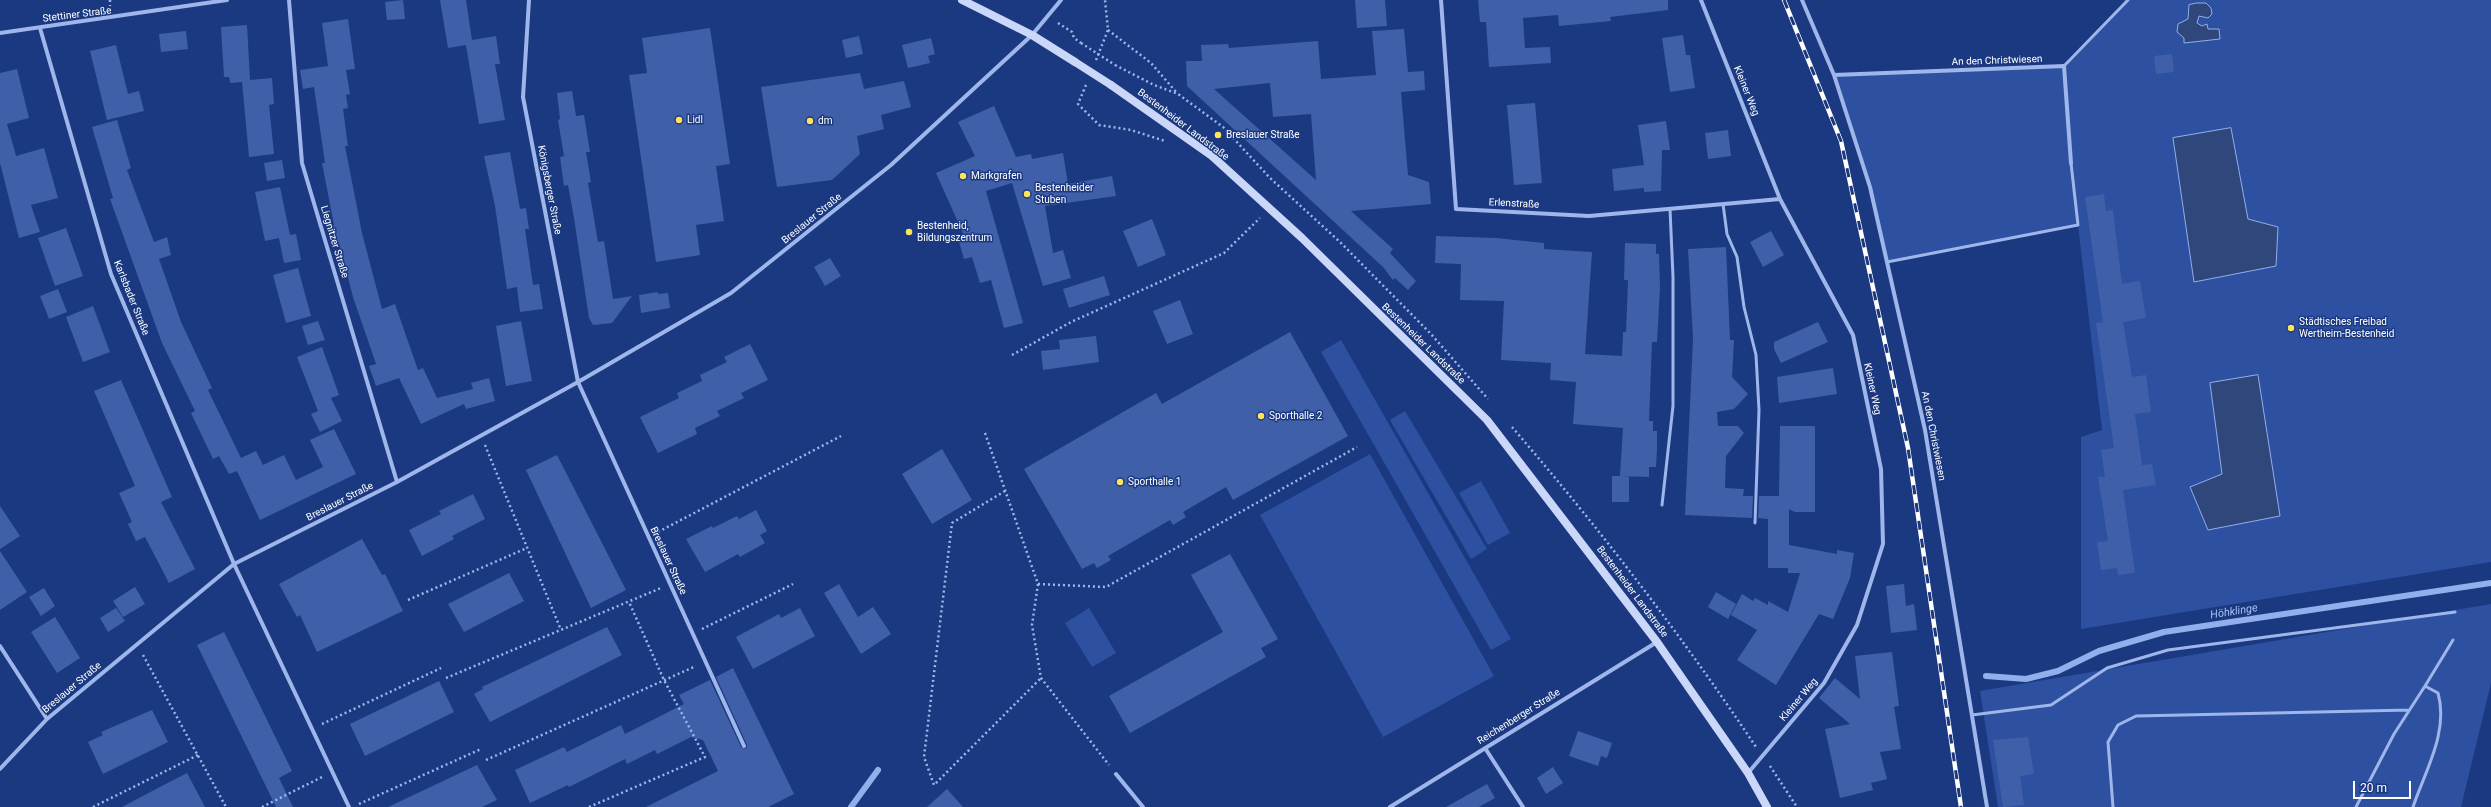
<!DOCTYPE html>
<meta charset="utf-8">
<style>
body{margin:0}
#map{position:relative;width:2491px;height:807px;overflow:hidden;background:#1b3981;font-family:Roboto,sans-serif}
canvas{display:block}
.scale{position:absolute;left:2353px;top:781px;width:58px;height:18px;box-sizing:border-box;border:2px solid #fff;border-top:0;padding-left:5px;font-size:12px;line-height:14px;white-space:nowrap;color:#fff;-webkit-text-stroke:3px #1b3981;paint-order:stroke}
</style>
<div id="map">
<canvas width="2491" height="807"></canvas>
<div class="scale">20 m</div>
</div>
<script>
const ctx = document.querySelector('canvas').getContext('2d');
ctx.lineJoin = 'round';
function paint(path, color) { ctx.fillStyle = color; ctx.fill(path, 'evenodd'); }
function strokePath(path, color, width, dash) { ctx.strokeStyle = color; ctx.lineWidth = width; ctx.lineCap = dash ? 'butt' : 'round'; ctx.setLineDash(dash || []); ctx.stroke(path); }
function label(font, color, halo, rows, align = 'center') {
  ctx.font = font + ' Roboto,sans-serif'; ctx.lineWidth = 3; ctx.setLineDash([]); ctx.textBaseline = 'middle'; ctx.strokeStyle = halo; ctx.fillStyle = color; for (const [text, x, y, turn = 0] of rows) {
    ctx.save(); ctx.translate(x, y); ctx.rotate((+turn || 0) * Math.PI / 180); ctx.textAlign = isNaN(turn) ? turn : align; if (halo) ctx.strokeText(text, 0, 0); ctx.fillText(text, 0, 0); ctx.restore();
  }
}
const green = new Path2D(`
 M2128,0H2491V562L2081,629V437L2102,430L2078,225L1887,262L1870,187L1834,75L2064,66Z
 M1341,340L1511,639L1491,650L1321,352Z
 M1405,411L1487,549L1471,559L1390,420Z
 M1370,454L1494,676L1383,737L1260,515Z
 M1481,481L1510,533L1488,545L1459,493Z
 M2491,604V683L2461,807H1998L1980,691Z
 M1089,608L1116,653L1092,667L1065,623Z`);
const water = new Path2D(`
 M2197,3H2206L2211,8L2212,14L2208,18L2199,16L2197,23L2202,26L2207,24L2208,29H2219L2220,39L2184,43V38L2177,32L2178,24L2188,19L2189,5Z
 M2231,128L2248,219L2278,227L2276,266L2194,282L2173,138Z
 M2258,375L2280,516L2208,530L2190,487L2222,474L2210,383Z`);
const stream = new Path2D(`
 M1986,676L2026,679L2058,671L2099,651L2164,632L2491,583
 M851,807L878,770`);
const building = new Path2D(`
 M403,0L405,19L387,20L385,2Z
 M440,0H466L472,40L496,36L500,64H495L505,120L479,124L466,45L448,48Z
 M1355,0H1385L1387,26L1357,28Z
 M1478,0H1668V10L1610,17L1611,21L1559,26L1558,15L1523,18L1525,48L1550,47L1551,63L1489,67L1486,22H1480Z
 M348,19L355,69L346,70L350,94L346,95L348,108L343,109L348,146H345L362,233L382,309L395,304L418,370L423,368L437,398L473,389L471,383L489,378L495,401L466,409L464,404L421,424L399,378L376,386L369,366L376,364L353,297L339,243L331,245L326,227L334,225L322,163H325L314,87L303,89L300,70L328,66L322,23Z
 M247,25L250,80L272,78L274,104L269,105L274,154L249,157L242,82L230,83L229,77H224L221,27Z
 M710,28L730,164L716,166L724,221L696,225L700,255L656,262L629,75L647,73L642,38Z
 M1404,29L1408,72L1424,71L1425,90L1401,92L1408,175L1429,182L1431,204L1351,211L1393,249L1390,253L1416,281L1408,290L1395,278L1393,280L1383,267L1187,86L1186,61H1202L1201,45L1228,44L1229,48L1318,41L1321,79L1376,75L1372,31ZM1270,83L1273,117L1311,114L1316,180L1214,89Z
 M186,31L188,49L161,52L159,34Z
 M1683,35L1686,55H1690L1695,88L1670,92L1662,38Z
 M859,36L863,54L846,58L842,40Z
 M931,38L935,54L928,56L930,63L908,68L902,45Z
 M116,45L128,94L139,91L144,111L107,120L90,51Z
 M2172,54L2174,72L2156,74L2154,56Z
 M17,69L29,118L7,124L15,152L16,156L44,148L58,198L31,205L40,232L19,238L0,163V73Z
 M860,73L864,89L904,81L911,107L881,115L884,129L857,136L860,154L832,180L777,187L761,87Z
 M572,91L576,116L584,115L590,152H586L591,182L588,183L598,242L604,241L613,299L632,296L612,323L593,325L589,318L574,218L568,185L564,186L560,157L564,156L558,120L560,119L557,93Z
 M1535,103L1542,183L1514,185L1507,105Z
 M994,106L1016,157L1031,154L1032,159L1063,153L1068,184L1112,176L1116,196L1045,206L1053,253L1063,250L1071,278L1043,286L1012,183L986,191L1023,323L1004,328L991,280L980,283L972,257L964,259L959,242L966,240L936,173L975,156L958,122Z
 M117,120L131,168L127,170L154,242L167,237L171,255L159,259L181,322L212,388L208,390L241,458L256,451L263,465L284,455L296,480L323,467L310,440L334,429L356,474L260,520L237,471L229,474L219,456L213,459L191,413L195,411L162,343L110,199L113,198L92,127Z
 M1666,121L1670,150H1662L1661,191L1644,192V188L1614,191L1612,169L1644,165L1638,125Z
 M1728,130L1731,156L1708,159L1705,133Z
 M510,152L520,209L526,208L529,229H525L533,285L539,284L543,309L520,312L517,287L507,289L495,206L484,156Z
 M282,160L285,178L267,181L264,163Z
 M280,187L290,235L296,234L301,260L284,263L279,238L265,241L255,192Z
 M2104,194L2106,211L2113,210L2122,284L2140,281L2146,318L2123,322L2132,377L2146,375L2151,412L2135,414L2142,465L2152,464L2156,485L2123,490L2135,573L2118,575L2117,568L2101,570L2097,542L2108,541L2098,477H2105L2101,450L2114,448L2096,323L2103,322L2085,197Z
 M1152,219L1166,255L1138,267L1123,231Z
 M66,228L83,276L55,286L38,238Z
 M1771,231L1784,255L1763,267L1750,242Z
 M1436,236L1496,238L1544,243V249L1592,252L1585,354L1622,356L1623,332H1626L1628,280H1624L1625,243L1656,244V254H1659L1660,288L1657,342H1652L1649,421H1653V431H1657V449L1656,467H1649V477L1620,476L1623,428L1573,424L1576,382L1550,380L1551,363L1501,360L1504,301L1460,300L1461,264L1435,263Z
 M1726,247L1730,340H1734L1732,377L1748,394L1734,409L1717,412L1718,426H1738L1744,433L1726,456L1725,488L1744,489L1743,496H1753L1752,518L1685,515L1693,338L1688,249Z
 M830,258L841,276L825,286L814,267Z
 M298,268L311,316L286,323L273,275Z
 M1104,276L1110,295L1069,308L1063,289Z
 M58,289L67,312L49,319L40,296Z
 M658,292V294L668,293L670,308L641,313L639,295Z
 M1180,300L1193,334L1167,344L1153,311Z
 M93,306L110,352L83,362L66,317Z
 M318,321L325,340L308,345L302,326Z
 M521,321L532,381L506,386L496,326Z
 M1818,322L1828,342L1781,363L1774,349V342Z
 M1290,332L1348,436L1233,500L1226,487L1183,512L1186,517L1173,525L1170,520L1108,556L1111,560L1097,568L1094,563L1082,569L1024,469L1156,393L1162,404Z
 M1096,336L1099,362L1043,370L1041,351L1060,349L1059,340Z
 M750,344L768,380L741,393L744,398L717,411L720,416L695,428L697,434L658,453L640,417L679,398L677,393L702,381L700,375L727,362L724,357Z
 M322,347L339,395L331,398L342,421L320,432L311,414L318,411L297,357Z
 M1833,368L1837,394L1779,403L1777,377Z
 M121,380L172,497L161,502L195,569L169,583L145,537L136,541L128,524L132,522L119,493L135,486L94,391Z
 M1780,426H1815V512H1795L1789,509V545L1837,554V550L1854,553L1850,578L1833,619L1819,614L1776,685L1737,660L1757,630L1731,615L1742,594L1753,601L1755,598L1768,605V601L1788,612L1800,573H1788V568H1768V519L1758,518L1759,496H1779Z
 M942,449L972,500L932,524L902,474Z
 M557,455L626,590L591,608L526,470Z
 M1612,476H1629V502H1612Z
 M473,494L485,519L452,536L454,539L422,556L409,530L441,514L439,511Z
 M0,506L20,536L0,549Z
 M756,510L767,531L760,535L765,543L740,557L738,554L705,572L686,539L712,526L713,528L737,516L739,519Z
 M362,539L382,575L385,574L403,611L317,652L300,615L297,617L279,584Z
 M0,551L27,592L0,610Z
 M1230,554L1278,639L1261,648L1266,657L1130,733L1109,696L1223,632L1191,575Z
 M509,573L524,601L464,632L448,604Z
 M839,584L858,617L873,607L891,634L861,654L824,593Z
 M1904,584L1906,606L1914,604L1917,630L1891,633L1886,586Z
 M135,587L145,604L123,617L113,601Z
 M44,588L55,606L41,616L29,597Z
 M1716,592L1736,604L1728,619L1708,607Z
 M116,608L125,621L108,632L100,618Z
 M800,608L815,636L753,669L736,637L779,614L781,618Z
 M55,617L80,658L57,673L31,632Z
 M607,627L622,655L490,722L474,694L483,689L482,687Z
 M224,632L292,771L279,778L293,807H276L197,645Z
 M1892,652L1899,706L1894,707L1901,749L1880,752L1887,779L1871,783L1873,790L1840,798L1825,729L1850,724L1819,698L1835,678L1860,699L1855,656Z
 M733,668L794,794L768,807H646L718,771L703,740L691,737L657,754L655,750L627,764L625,759L569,787L568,785L530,803L515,770L564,747L567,752L621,725L625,734L684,704L679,695L710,680L741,747L746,749L747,745L716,677Z
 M439,681L454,712L365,756L350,724Z
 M152,710L168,742L103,774L88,742L103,735L101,732Z
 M1578,731L1612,743L1607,758L1601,756L1598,766L1569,756Z
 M2028,737L2034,774L2020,776L2024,805L2003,807L1993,740Z
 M477,765L497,800L482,807H388Z
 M1553,767L1563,783L1546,794L1537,778Z
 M187,773L205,807H122L158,788Z
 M1487,784L1495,798L1479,807H1446Z
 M947,789L963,807H927Z`);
const path = new Path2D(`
 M110,0V6
 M1058,23L1072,32L1074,38L1081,43
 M1108,30L1151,63L1177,93
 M1096,60L1108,30L1105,0
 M1115,65L1154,85L1178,94L1223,127L1270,178L1340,242L1430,333L1488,399
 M1086,85L1078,104L1099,125L1131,130L1165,141
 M1012,355L1071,322L1224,253L1260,218
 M1512,427C1600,529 1682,636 1756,747
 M985,433L1038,584L1032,625L1041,678L1109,765
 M485,445L561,630
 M1005,491L952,523L924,757L934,785L1041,678
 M658,532L841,436
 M1038,584L1106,587L1357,447
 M408,600L527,548
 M702,629L793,584
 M143,655L226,807
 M446,678L661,588
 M322,724L441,668
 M486,760L696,666
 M1770,766L1797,807
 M359,804L481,749
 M93,807L198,755
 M262,807L322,777
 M589,807L705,757L664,680L629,602`);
const lane = new Path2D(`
 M2064,66L2128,0
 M1723,204L1727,234L1737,257L1744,307L1756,355L1759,410L1755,523
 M1887,262L2078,225L2071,163
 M1662,505L1673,406V277L1670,209
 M2425,686L2453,640
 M1972,715L2051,705L2107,668L2168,650L2455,612
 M2113,807L2108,742L2118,725L2136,716L2409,710
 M2356,807L2394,734L2425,686L2438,693C2449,732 2425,771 2413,807`);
const street = new Path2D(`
 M289,0L302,163L397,482
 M529,0L523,97L578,382L744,746
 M1441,0L1456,209L1589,216L1780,199
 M1701,0L1780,199L1853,335L1881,469L1883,544L1857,625L1824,683L1748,773
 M1802,0L1834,75L1870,187L1925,430L1987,807
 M40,28L111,274L234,564L349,807
 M0,33L227,0
 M1834,75L2064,66L2071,163
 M0,646L47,719
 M1485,748L1523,807
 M0,769L47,719L234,564L397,482L578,382L731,293L891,165L1032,35L1061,0
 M1116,774L1143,807
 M1390,807L1657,642`);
const secondary = new Path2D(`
 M962,0L1032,35L1075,62
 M1111,85L1212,156L1302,238L1487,420L1657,642L1748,773L1767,807`);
const rail = new Path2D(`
 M1784,0L1841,141L1908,448L1961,807`);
const pathBridge = new Path2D(`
 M1081,43L1115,65`);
const secondaryBridge = new Path2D(`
 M1075,62L1111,85`);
const markers = [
 [679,120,4,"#fce45b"],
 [810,121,4,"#fce45b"],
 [1218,135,4,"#fce45b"],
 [963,176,4,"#fce45b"],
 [1027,194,4,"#fce45b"],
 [909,232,4,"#fce45b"],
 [2291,328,4,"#fce45b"],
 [1261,416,4,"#fce45b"],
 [1120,482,4,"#fce45b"]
];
const streetNames = [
 ["Stettiner Straße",77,15,-7],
 ["An den Christwiesen",1997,61,-2],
 ["Kleiner Weg",1746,91,68],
 ["Bestenheider Landstraße",1183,125,37],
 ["Königsberger Straße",549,190,79],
 ["Erlenstraße",1514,204,3],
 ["Breslauer Straße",812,219,-39],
 ["Liegnitzer Straße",334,242,73],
 ["Karlsbader Straße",131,298,68],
 ["Bestenheider Landstraße",1423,344,44],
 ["Kleiner Weg",1872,389,78],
 ["An den Christwiesen",1933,436,79],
 ["Breslauer Straße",340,502,-27],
 ["Breslauer Straße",668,561,65],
 ["Bestenheider Landstraße",1632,592,53],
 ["Breslauer Straße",72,688,-40],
 ["Kleiner Weg",1799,700,-50],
 ["Reichenberger Straße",1519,717,-32]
];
const poiNames = [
 ["Lidl",687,120],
 ["dm",818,121],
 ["Breslauer Straße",1226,135],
 ["Markgrafen",971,176],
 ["Bestenheider",1035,188],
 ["Stuben",1035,200],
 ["Bestenheid,",917,226],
 ["Bildungszentrum",917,238],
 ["Städtisches Freibad",2299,322],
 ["Wertheim-Bestenheid",2299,334],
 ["Sporthalle 2",1269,416],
 ["Sporthalle 1",1128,482]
];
const waterNames = [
 ["Höhklinge",2234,612,-9]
];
paint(green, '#2e50a0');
paint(water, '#30477c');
strokePath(water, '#91afec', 1);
strokePath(stream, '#91afec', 6);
paint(building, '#3f5fa9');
strokePath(path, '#9fb6ea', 2.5, [2, 3]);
strokePath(lane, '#9fb6ea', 3);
strokePath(street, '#9fb6ea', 4);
strokePath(secondary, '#cad7f8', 8);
strokePath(rail, '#fff', 4.5);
strokePath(rail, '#1b3981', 3, [9]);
strokePath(pathBridge, '#9fb6ea', 2.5, [2, 3]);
strokePath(secondaryBridge, '#cad7f8', 8);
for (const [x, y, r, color] of markers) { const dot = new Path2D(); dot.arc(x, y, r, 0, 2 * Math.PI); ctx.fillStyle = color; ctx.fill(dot); strokePath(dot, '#1b3981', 1.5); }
label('10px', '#fff', '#1b3981', streetNames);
label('10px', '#fff', '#1b3981', poiNames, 'left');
label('italic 11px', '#aac1f2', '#1b3981', waterNames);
</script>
